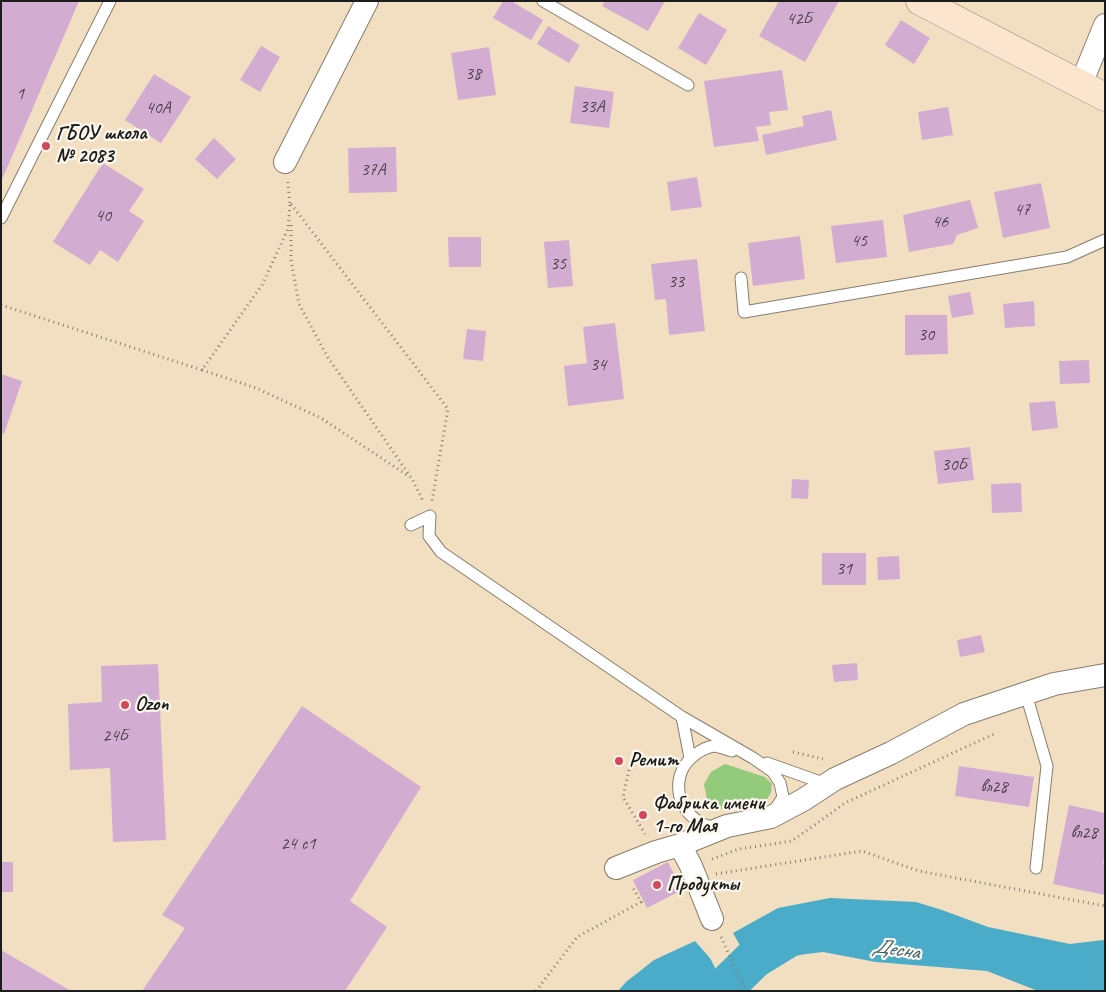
<!DOCTYPE html>
<meta charset="utf-8">
<style>
body{margin:0}
#map{position:relative;width:1106px;height:992px;overflow:hidden;background:#f2dfc1;font-family:Caveat,sans-serif}
canvas{display:block}
.frame{position:absolute;inset:0;border:2px solid #1c1c1c;pointer-events:none}
</style>
<div id="map">
<canvas width="1106" height="992"></canvas>
<div class="frame"></div>
</div>
<script>
const ctx = document.querySelector('canvas').getContext('2d');
ctx.lineJoin = 'round';
function paint(path, color) { ctx.fillStyle = color; ctx.fill(path, 'evenodd'); }
function strokePath(path, color, width, dash) { ctx.strokeStyle = color; ctx.lineWidth = width; ctx.lineCap = dash ? 'butt' : 'round'; ctx.setLineDash(dash || []); ctx.stroke(path); }
function label(font, color, halo, rows, align = 'center') {
  ctx.font = font + ' Caveat,sans-serif'; ctx.lineWidth = 4.5; ctx.setLineDash([]); ctx.textBaseline = 'middle'; ctx.strokeStyle = halo; ctx.fillStyle = color; for (const [text, x, y, turn = 0] of rows) {
    ctx.save(); ctx.translate(x, y); ctx.rotate((+turn || 0) * Math.PI / 180); ctx.textAlign = isNaN(turn) ? turn : align; if (halo) ctx.strokeText(text, 0, 0); ctx.fillText(text, 0, 0); ctx.restore();
  }
}
const green = new Path2D(`
 M725,764L765,777L772,784L771,793L767,799L747,809H721L707,799L704,784L711,772Z`);
const water = new Path2D(`
 M830,898L916,902L942,910L988,927L1070,944L1103,940L1105,941V991H1038L987,971L876,962L823,952L798,955L759,979L733,933L778,908Z
 M695,941L710,958L727,991H618L626,982L654,960Z`);
const river = new Path2D(`
 M721,991L779,934L794,936`);
const building = new Path2D(`
 M3,1H79L1,182V6Z
 M503,1H511L543,20L531,40L493,18Z
 M605,1H665L648,31L602,6Z
 M779,1H839L805,62L759,36Z
 M699,13L727,30L706,65L678,48Z
 M901,20L930,38L914,64L885,45Z
 M548,26L580,45L569,63L537,44Z
 M261,46L280,57L260,92L240,80Z
 M489,47L496,95L458,100L451,53Z
 M782,70L788,110L769,112L771,125L756,127L759,141L714,147L704,81Z
 M154,74L191,97L161,143L125,120Z
 M575,86L614,92L609,128L570,123Z
 M948,107L953,135L922,140L918,112Z
 M831,110L837,140L766,155L762,135L804,126L802,116Z
 M214,138L236,159L217,179L195,159Z
 M396,147L397,192L349,193L348,148Z
 M103,163L144,189L129,211L144,221L118,262L100,250L90,265L53,242Z
 M697,177L702,207L671,211L667,182Z
 M1041,183L1050,228L1003,238L994,192Z
 M970,200L978,228L957,235L953,244L909,252L903,215Z
 M883,220L887,257L836,263L831,226Z
 M800,236L805,279L753,286L748,243Z
 M448,237H481V267H449Z
 M569,240L573,286L548,288L544,242Z
 M697,259L705,331L669,335L666,299L655,300L651,264Z
 M970,292L974,314L952,318L948,296Z
 M1034,301L1035,326L1005,328L1003,304Z
 M905,315H947L948,354L905,355Z
 M615,323L624,399L568,406L564,366L587,363L583,327Z
 M467,329L486,331L483,361L463,359Z
 M1089,360L1090,383L1060,384L1059,361Z
 M1,374L22,381L4,434L1,433Z
 M1055,401L1058,428L1032,431L1029,403Z
 M970,447L974,480L938,484L934,451Z
 M792,479L809,480L808,499L791,498Z
 M1021,483L1022,512L992,513L991,484Z
 M822,553H866V585H822Z
 M899,556L900,579L878,580L877,557Z
 M981,635L985,652L960,657L957,640Z
 M857,663L858,680L834,682L832,665Z
 M158,664L166,840L113,842L110,768L70,770L68,704L102,702L101,666Z
 M302,706L421,787L350,901L387,927L345,991H142L185,928L162,915Z
 M959,766L1034,777L1029,807L955,796Z
 M1069,805L1105,813V853L1103,863H1105V895L1053,884Z
 M1,862H13V892H1Z
 M668,862L682,890L647,908L633,880Z
 M1,950L71,991H1Z`);
const path = new Path2D(`
 M288,182L290,206
 M291,204L448,409L432,501
 M291,225V260L299,304L327,356L412,479L423,501
 M1,305L202,370L262,285L288,229L290,204
 M202,370L256,388L321,418L410,477
 M793,752L823,759
 M629,770L623,797L645,834
 M712,859L739,849L792,841L845,803L996,733
 M716,874L862,851L919,871L1105,906
 M721,937L746,991
 M536,991L577,937L641,902L632,886`);
const lane = new Path2D(`
 M543,1L688,85
 M1,218L110,1
 M741,278L744,312L1067,257L1105,240
 M411,525L430,516L429,536L441,552L682,717L753,758L773,772L780,783L783,797L774,811
 M1026,694L1047,766L1036,868
 M682,717L690,758
 M767,763L826,784
 M716,827C709,827 701,824 695,819C673,802 673,770 696,754C701,750 708,747 714,746C719,746 727,750 732,751`);
const street = new Path2D(`
 M1081,84L1105,25
 M285,162L367,1
 M680,845L691,866L712,919
 M616,868L656,852L680,845L727,826L771,817L803,800L835,779L891,753L964,714L1054,684L1105,675`);
const secondary = new Path2D(`
 M920,1L1105,97`);
const markers = [
 [46,146,5,"#d1495b"],
 [125,705,5,"#d1495b"],
 [619,761,5,"#d1495b"],
 [643,815,5,"#d1495b"],
 [657,885,5,"#d1495b"]
];
const numberNames = [
 ["42Б",799,19],
 ["38",473,74],
 ["1",20,94],
 ["33А",592,107],
 ["40А",158,108],
 ["37А",373,170],
 ["47",1022,210],
 ["40",103,216],
 ["46",940,222],
 ["45",859,241],
 ["35",558,264],
 ["33",676,282],
 ["30",926,335],
 ["34",598,365],
 ["30Б",954,465],
 ["31",844,569],
 ["24Б",115,736],
 ["вл28",994,787],
 ["вл28",1084,833],
 ["24 с1",298,844]
];
const poiNames = [
 ["ГБОУ школа",56,134],
 ["№ 2083",56,157],
 ["Ozon",135,705],
 ["Ремит",629,761],
 ["Фабрика имени",653,804],
 ["1-го Мая",653,827],
 ["Продукты",667,885]
];
const waterNames = [
 ["Десна",896,950,8]
];
paint(green, '#93ca7c');
paint(water, '#4aacc9');
strokePath(river, '#4aacc9', 40);
paint(building, '#d3acd2');
strokePath(lane, '#877e6e', 13);
strokePath(street, '#877e6e', 24);
strokePath(secondary, '#877e6e', 29);
strokePath(path, '#877e6e', 3, [1, 4]);
strokePath(lane, '#fff', 11);
strokePath(street, '#fff', 22);
strokePath(secondary, '#fce5cf', 28);
for (const [x, y, r, color] of markers) { const dot = new Path2D(); dot.arc(x, y, r, 0, 2 * Math.PI); ctx.fillStyle = color; ctx.fill(dot); strokePath(dot, '#fbf7ec', 2); }
label('18px', '#4a404a', null, numberNames);
label('bold 20px', '#1c1c1c', '#fbf7ec', poiNames, 'left');
label('italic 21px', '#315d6a', '#fbf7ec', waterNames);
</script>
